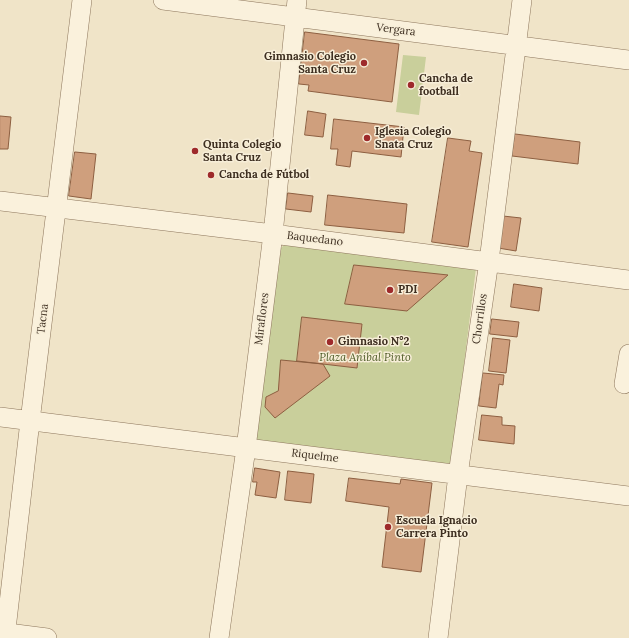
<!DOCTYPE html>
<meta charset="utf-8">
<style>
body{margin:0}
canvas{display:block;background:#f0e4c8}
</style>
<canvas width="629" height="638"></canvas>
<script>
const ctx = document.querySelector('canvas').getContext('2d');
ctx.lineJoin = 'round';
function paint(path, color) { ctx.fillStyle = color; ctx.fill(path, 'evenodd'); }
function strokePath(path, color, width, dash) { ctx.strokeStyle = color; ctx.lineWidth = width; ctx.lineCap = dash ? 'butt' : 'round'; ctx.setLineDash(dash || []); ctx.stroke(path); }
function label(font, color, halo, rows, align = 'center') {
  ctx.font = font + ' Lora,serif'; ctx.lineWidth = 3; ctx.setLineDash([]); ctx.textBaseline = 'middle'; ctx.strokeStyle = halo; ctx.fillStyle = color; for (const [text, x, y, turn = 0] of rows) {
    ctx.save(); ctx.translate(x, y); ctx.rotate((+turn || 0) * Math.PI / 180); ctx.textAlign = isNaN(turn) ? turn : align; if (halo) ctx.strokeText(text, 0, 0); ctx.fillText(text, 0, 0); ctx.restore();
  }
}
const green = new Path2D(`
 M403,55L426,57L419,115L396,112Z
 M284,245L476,268L452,461L446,466L257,441L254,434L281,248Z`);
const building = new Path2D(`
 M305,32L399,44L392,102L308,91L309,85L299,84Z
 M308,111L326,114L323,137L305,135Z
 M0,116L11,117L8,149H0Z
 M334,119L404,127L401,157L352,151L350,167L336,165L338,149H331Z
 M515,134L580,142L578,164L512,156Z
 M448,138L471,141L469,151L482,153L468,247L432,242Z
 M75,152L96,154L91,199L69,196Z
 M288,193L313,196L311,212L286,209Z
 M328,195L407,204L404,233L325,225Z
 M503,216L521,218L516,251L498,248Z
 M354,265L448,275L407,311L345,304Z
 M514,284L542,288L539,311L511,307Z
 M302,317L362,324L357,368L297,361Z
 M492,319L519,322L517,337L490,334Z
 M493,338L510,340L506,373L489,371Z
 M281,360L323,364L330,376L275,418L265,407L266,397L278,391Z
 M483,373L504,375L503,385L499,384L496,408L479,406Z
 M482,415L502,417V425L515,426L514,444L479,440Z
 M255,468L280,472L276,498L255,495L257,482H253Z
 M288,471L314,474L311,503L285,500Z
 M349,478L400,484L401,479L432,483L421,572L382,567L389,507L346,501Z`);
const minor = new Path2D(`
 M163,0L629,60
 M0,201L273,234L629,280
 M624,384L629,354
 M0,417L629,496
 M0,632L47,638
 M5,638L30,421L82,0
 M219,638L246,448L273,234L297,0
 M438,638L458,475L489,261L522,0`);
const markers = [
 [364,63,4,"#9e2a2b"],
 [411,85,4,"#9e2a2b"],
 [367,138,4,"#9e2a2b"],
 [195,151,4,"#9e2a2b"],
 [211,175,4,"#9e2a2b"],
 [390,290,4,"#9e2a2b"],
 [330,342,4,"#9e2a2b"],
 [388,527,4,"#9e2a2b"]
];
const streetNames = [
 ["Vergara",396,30,7],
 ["Baquedano",315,239,7],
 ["Tacna",43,319,-83],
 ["Miraflores",262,319,-83],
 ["Chorrillos",480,319,-82],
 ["Riquelme",315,456,7]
];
const poiNames = [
 ["Gimnasio Colegio",356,57,"right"],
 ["Santa Cruz",356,70,"right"],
 ["Cancha de",419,79],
 ["football",419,92],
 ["Iglesia Colegio",375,132],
 ["Snata Cruz",375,145],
 ["Quinta Colegio",203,145],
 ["Santa Cruz",203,158],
 ["Cancha de Fútbol",219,175],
 ["PDI",398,290],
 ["Gimnasio N°2",338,342],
 ["Escuela Ignacio",396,521],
 ["Carrera Pinto",396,534]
];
const parkNames = [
 ["Plaza Aníbal Pinto",365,358]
];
paint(green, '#c9cf9b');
paint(building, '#cf9f7d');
strokePath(building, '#8d5f41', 1);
strokePath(minor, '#8d765c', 20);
strokePath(minor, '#faf1dc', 19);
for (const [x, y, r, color] of markers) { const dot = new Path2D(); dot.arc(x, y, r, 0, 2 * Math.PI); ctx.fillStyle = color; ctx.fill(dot); strokePath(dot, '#f7eed8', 1.5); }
label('11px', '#3d2e20', '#f7eed8', streetNames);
label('bold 11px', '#3d2e20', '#f7eed8', poiNames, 'left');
label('italic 11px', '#4d5a26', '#f7eed8', parkNames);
</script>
